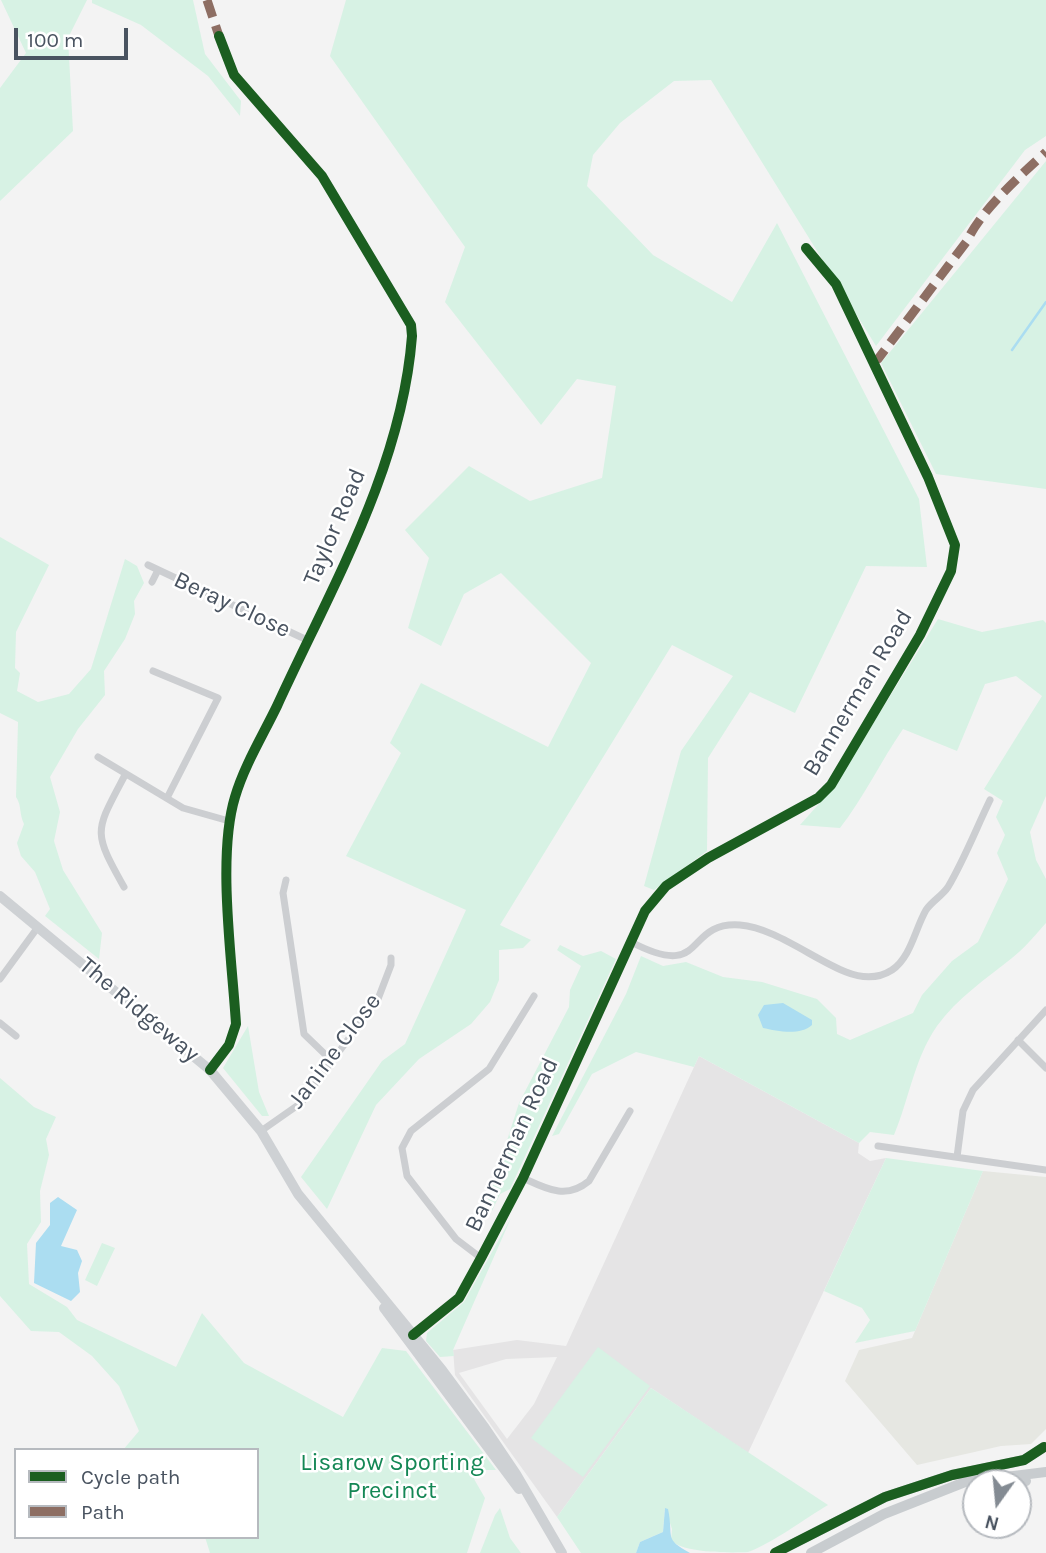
<!DOCTYPE html>
<style>
body{margin:0}
#map{position:relative;width:1046px;height:1553px;overflow:hidden;background:#f3f3f3;font-family:Karla,sans-serif}
canvas{display:block}
.legend{position:absolute;left:14px;top:1448px;width:245px;height:91px;box-sizing:border-box;background:#fff;border:2px solid #b6babf;margin:0;padding:9px 12px;list-style:none;font-size:21px;color:#495360}
.legend li{display:flex;align-items:center;gap:14px;height:35px}
.legend b{width:35px;border:2px solid #b6babf}
.north{position:absolute;left:962px;top:1469px;width:70px;height:70px;box-sizing:border-box;background:#fff;border:2px solid #b6babf;border-radius:50%;rotate:195deg;font-size:19px;font-weight:700;line-height:28px;text-align:center;color:#495360}
.north::after{content:'';display:block;margin:auto;width:24px;height:32px;background:#848b93;clip-path:polygon(50% 0,100% 100%,50% 72%,0 100%)}
.scale{position:absolute;left:14px;top:28px;width:114px;height:32px;box-sizing:border-box;border:4px solid #495360;border-top:0;padding-left:9px;font-size:21px;line-height:24px;white-space:nowrap;color:#495360;-webkit-text-stroke:5px #fff;paint-order:stroke}
</style>
<div id="map">
<canvas width="1046" height="1553"></canvas>
<ul class="legend">
<li><b style="height:9px;background:#1b5e20"></b>Cycle path</li>
<li><b style="height:9px;background:#8d6e63"></b>Path</li>
</ul>
<div class="north">N</div>
<div class="scale">100 m</div>
</div>
<script>
const ctx = document.querySelector('canvas').getContext('2d');
ctx.lineJoin = 'round';
function paint(path, color) { ctx.fillStyle = color; ctx.fill(path, 'evenodd'); }
function strokePath(path, color, width, dash) { ctx.strokeStyle = color; ctx.lineWidth = width; ctx.lineCap = dash ? 'butt' : 'round'; ctx.setLineDash(dash || []); ctx.stroke(path); }
function label(font, color, halo, rows, align = 'center') {
  ctx.font = font + ' Karla,sans-serif'; ctx.lineWidth = 5; ctx.setLineDash([]); ctx.textBaseline = 'middle'; ctx.strokeStyle = halo; ctx.fillStyle = color; for (const [text, x, y, turn = 0] of rows) {
    ctx.save(); ctx.translate(x, y); ctx.rotate((+turn || 0) * Math.PI / 180); ctx.textAlign = isNaN(turn) ? turn : align; if (halo) ctx.strokeText(text, 0, 0); ctx.fillText(text, 0, 0); ctx.restore();
  }
}
const commercial = new Path2D(`
 M983,1171L1046,1177V1429L1031,1444L1001,1446L917,1465L845,1381L859,1350L912,1338Z`);
const education = new Path2D(`
 M699,1056L859,1143L858,1153L870,1161L886,1158L748,1453L651,1388L557,1517L455,1375L453,1350L517,1340L566,1346ZM557,1357L534,1404L507,1439L459,1373L506,1359Z`);
const green = new Path2D(`
 M1,0H87L68,38L73,131L0,201V88L26,53Z
 M92,0H193L205,54L241,101L240,116L208,76L141,25L92,3Z
 M346,0H1046V136L1025,150L876,346L711,80L674,81L620,123L593,155L587,186L653,255L732,302L777,223L919,499L927,567L866,566L795,713L750,692L708,758L707,851L654,890L644,886L681,751L733,676L672,645L500,925L531,940L523,948L499,950V980L490,1002L471,1024L419,1059L376,1105L327,1209L301,1177L382,1061L405,1044L466,910L346,856L401,753L390,743L421,683L548,747L591,663L501,573L464,594L441,646L408,628L429,558L405,530L469,466L530,501L602,478L616,386L577,379L541,425L445,302L465,247L330,56Z
 M1046,161V489L936,474L881,363Z
 M0,537L49,565L16,632L15,668L20,673L17,691L38,702L69,694L91,669L125,559L137,566L144,583L134,601L135,614L125,639L104,671L105,695L78,729L50,777L60,812L54,841L63,870L102,933L99,959L45,916L50,909L35,872L21,856L17,843L24,824C19,814 22,806 16,797L18,722L0,713Z
 M938,619L982,632L1043,620L1046,623V796L1030,832L1036,860L1046,879V923C1035,935 1025,948 1012,958C986,979 957,998 937,1026C914,1059 909,1100 894,1135L870,1132L859,1143L699,1056L694,1067L636,1052L592,1074L559,1134L552,1136L626,994L641,956L663,966L686,962L723,977L762,982L817,999L836,1018L837,1034L850,1040L913,1013L922,995L952,961L978,942L1008,879L997,853L1005,835L996,817L1003,801L984,789L1042,696L1016,676L985,684L957,751L903,729C881,761 864,797 840,828L800,825L833,788Z
 M560,945L583,956L601,951L616,959L510,1189L500,1194L492,1211L488,1200L519,1103L569,1007L570,990L581,966L557,950Z
 M248,1026L259,1092L269,1116H262L223,1068Z
 M0,1078L34,1107L56,1117L46,1139L49,1155L40,1191L41,1222L27,1244L29,1284L67,1307L77,1320L176,1367L202,1313L244,1363L343,1417L382,1348L406,1351L496,1470H477L474,1479L485,1498L467,1553H210L205,1537H257V1450H123L139,1431L119,1386L92,1356L59,1332L31,1331L0,1296Z
 M886,1158L983,1171L915,1331L855,1343L870,1320L862,1308L824,1291Z
 M511,1218L453,1350L454,1356L440,1357L426,1341L427,1333L464,1302Z
 M102,1243L115,1248L97,1286L85,1280Z
 M598,1347L650,1386L583,1477L531,1438Z
 M651,1388L828,1505C804,1519 773,1543 748,1552C730,1553 682,1553 671,1540L672,1529L665,1508L663,1532L640,1542L636,1553H581L557,1517Z
 M500,1508L510,1538L521,1553H480L495,1515Z`);
const water = new Path2D(`
 M783,1003L812,1020V1025C800,1036 777,1031 763,1028L758,1015L764,1005Z
 M58,1197L77,1210L61,1246L77,1250L82,1261L78,1273L80,1292L71,1301L34,1283L36,1243L50,1225V1203Z
 M665,1508L668,1509C674,1538 663,1538 690,1553H636L640,1542L663,1532Z`);
const stream = new Path2D(`
 M1012,350L1046,302`);
const street = new Path2D(`
 M148,565L307,640
 M152,582L158,570
 M153,671L218,698L167,798
 M98,757L183,808L229,821
 M286,880L283,893L304,1034L332,1061
 M124,887C92,830 95,832 125,775
 M631,942C708,982 683,921 740,925C773,927 815,960 846,972C861,978 878,979 892,970C911,957 915,929 926,910C932,901 942,896 948,887C964,860 976,829 990,800
 M0,979L38,927
 M0,1023L16,1036
 M1018,1040L1046,1068
 M210,1070L229,1045L236,1024C232,959 217,856 235,797C244,766 263,735 277,706C331,588 402,468 412,336L411,325L322,176L234,75L219,36
 M261,1131L301,1103L378,999L391,965V958
 M878,1146L1046,1170
 M957,1157L963,1111L973,1090L1046,1010
 M523,1178C547,1189 566,1200 589,1181L630,1111
 M481,1258L456,1239L407,1176L402,1148L411,1131L489,1069L534,996
 M413,1340V1335L459,1298L481,1258L523,1178L645,911L666,886L708,858L818,798L831,785L920,635L951,571L955,545L928,477L836,284L806,248`);
const secondary = new Path2D(`
 M0,896L210,1070L261,1131L298,1194L442,1370L485,1428L516,1474L562,1553
 M384,1308L519,1489`);
const primary = new Path2D(`
 M1006,1483L1026,1481
 M775,1553L885,1497L952,1475L1024,1460L1044,1447
 M811,1553L884,1514L965,1482L1046,1472`);
const quiet = new Path2D(`
 M207,0L219,36
 M872,362L878,359L967,241C981,210 1021,175 1046,152`);
const cycleway = new Path2D(`
 M210,1070L229,1045L236,1024C232,959 217,856 235,797C244,766 263,735 277,706C331,588 402,468 412,336L411,325L322,176L234,75L219,36
 M413,1335L459,1298L481,1258L523,1178L645,911L666,886L708,858L818,798L831,785L920,635L951,571L955,545L928,477L836,284L806,248
 M775,1553L885,1497L952,1475L1024,1460L1044,1447`);
const streetNames = [
 ["Taylor Road",335,527,-67],
 ["Beray Close",232,605,25],
 ["Bannerman Road",858,693,-59],
 ["The Ridgeway",139,1010,40],
 ["Janine Close",335,1051,-53],
 ["Bannerman Road",512,1145,-65]
];
const parkNames = [
 ["Lisarow Sporting",392,1463],
 ["Precinct",392,1491]
];
paint(commercial, '#e6e7e2');
paint(education, '#e5e4e5');
paint(green, '#d7f2e4');
paint(water, '#abddf1');
strokePath(stream, '#abddf1', 2.5);
strokePath(street, '#ccced1', 7);
strokePath(secondary, '#ced1d4', 10);
strokePath(primary, '#c8cccf', 10);
strokePath(quiet, '#8d6e63', 9, [18, 9]);
strokePath(cycleway, '#1b5e20', 10);
label('24px', '#495360', '#fff', streetNames);
label('24px', '#148755', '#fff', parkNames);
</script>
